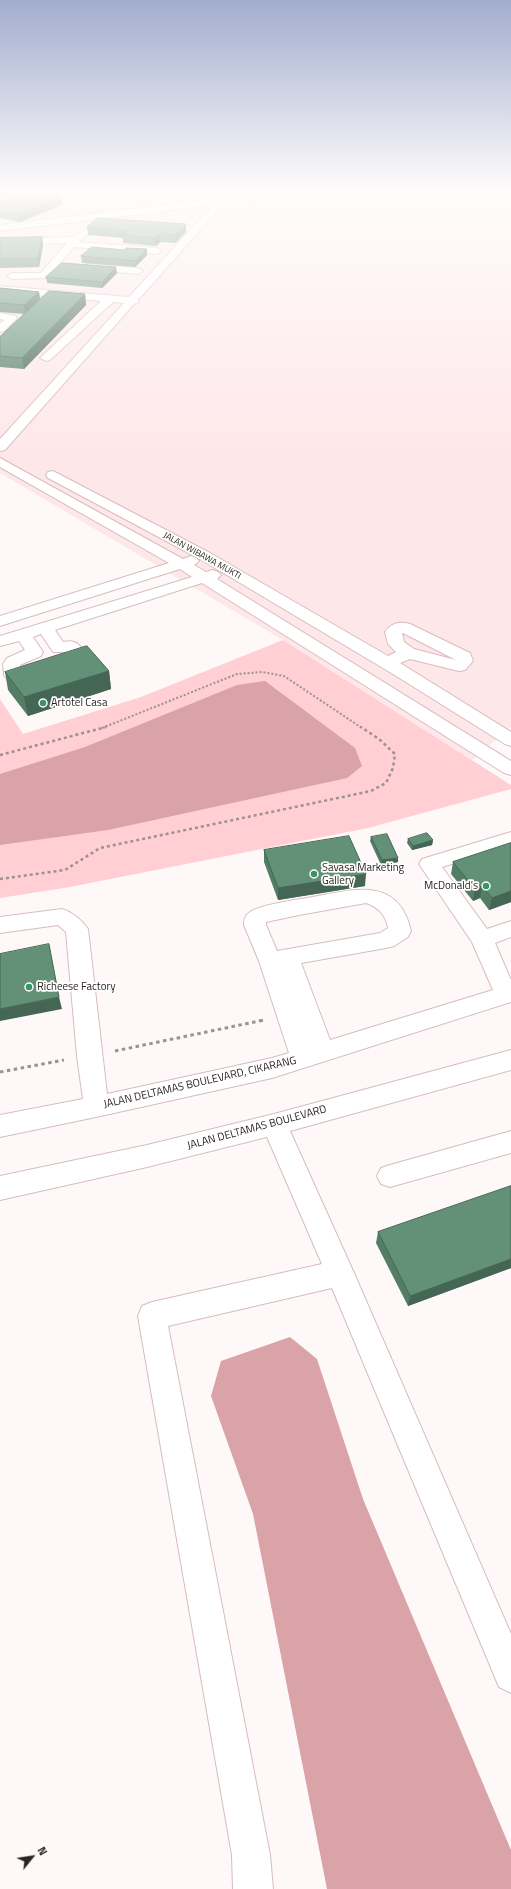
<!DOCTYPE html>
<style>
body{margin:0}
#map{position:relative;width:511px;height:1889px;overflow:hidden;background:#fef8f9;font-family:"Titillium Web",sans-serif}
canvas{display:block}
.north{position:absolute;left:12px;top:1837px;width:40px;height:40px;-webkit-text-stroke:3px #fff;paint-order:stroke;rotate:60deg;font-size:11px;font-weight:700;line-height:16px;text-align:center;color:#2e2324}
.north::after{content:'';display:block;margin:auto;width:14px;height:18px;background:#2e2324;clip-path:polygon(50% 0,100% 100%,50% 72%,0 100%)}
</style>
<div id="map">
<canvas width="511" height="1889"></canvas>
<div class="north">N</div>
</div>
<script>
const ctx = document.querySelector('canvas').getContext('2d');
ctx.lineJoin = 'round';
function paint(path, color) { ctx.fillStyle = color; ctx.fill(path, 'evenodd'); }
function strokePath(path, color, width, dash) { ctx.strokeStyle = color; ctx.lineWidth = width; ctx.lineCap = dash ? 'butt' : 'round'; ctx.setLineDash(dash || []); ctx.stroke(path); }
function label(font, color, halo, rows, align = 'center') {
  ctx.font = font + ' "Titillium Web",sans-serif'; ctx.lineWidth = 3.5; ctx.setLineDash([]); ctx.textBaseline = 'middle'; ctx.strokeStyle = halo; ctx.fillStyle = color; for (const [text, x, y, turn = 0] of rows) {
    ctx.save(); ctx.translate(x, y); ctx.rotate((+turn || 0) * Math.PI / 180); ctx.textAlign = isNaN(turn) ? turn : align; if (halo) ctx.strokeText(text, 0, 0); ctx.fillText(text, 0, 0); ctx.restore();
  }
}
const built = new Path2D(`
 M0,191H511V727L472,760L283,640L0,473Z`);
const green = new Path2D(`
 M283,640L511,785V789L368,828L70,887L0,898V699L23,734L141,697Z`);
const water = new Path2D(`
 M265,681L355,748L362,766L347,778L108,830L0,845V774L85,747L237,685Z
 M290,1337L317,1359L363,1499L511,1850V1889H327L253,1514L211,1396L221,1361Z`);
const pathFar2 = new Path2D(`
 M102,728L237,674L262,672L284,676L362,728`);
const pathFar1 = new Path2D(`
 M0,755L106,727
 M0,879L65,870L100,848L371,791L386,783L393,768L395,754L379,739L361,727
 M260,1021L264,1020`);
const path = new Path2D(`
 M115,1051L264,1020
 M0,1072L64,1060`);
const minor = new Path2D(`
 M38,191H49L0,211V205Z
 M96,191H115L124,194C119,198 101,195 96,191Z
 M156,191C166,190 193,190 200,197L196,200L160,194Z
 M188,191H211L225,198L284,191H307L303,194L224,203L138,300V303L134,304L5,450L0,451V439L124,303L113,302L50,360L46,361L40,358L42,356L101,301L0,292V286L129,297L213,205L0,231V225L214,199L209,196L189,193Z
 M87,229L92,232L78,242L157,248L162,251L157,254L74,247L47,278L12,279L7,276L12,273H41L67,243L11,244L6,241L8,239L73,237Z
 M88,264L138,268L143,271L138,274L85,269L83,267L85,265Z
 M0,313L16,316L17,318L4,331L0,332V323L4,320L0,319Z
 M0,458L183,559L191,556L196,558L199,561L194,565L206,572L213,570L218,572L221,575L217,579L511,761V775L504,773L202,583L55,630L63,642C76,639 79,644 86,654L84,658L23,679L17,680L7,679L4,675L3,664L7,658L25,650L19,641L0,646V636L192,577L180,569L0,626V616L169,563L0,467ZM41,634L53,652H68L20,668V665L41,656L43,652L33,637Z
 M53,471L210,553L388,656L396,652L388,644L385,632C391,623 400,621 410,624L470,653L473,661L465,670L459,671L410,659L400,663L511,732V746L505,744L393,674L200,559L48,478L46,475L48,472ZM402,633H403L456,660L414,649L404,642Z
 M511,832V846L442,867L487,929L511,921V937L495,943L511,980V1002L272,1078L96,1117L0,1137V1115L83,1099L77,1056L66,932L58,925L0,933V917L62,909C72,912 82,920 88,929L107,1094L272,1058L289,1053L259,961L244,925C244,920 245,915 250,912C260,905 294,900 307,898C349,891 398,873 411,931L408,937L394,946L386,948L301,963L330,1040L493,990L472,942L419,864L422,859ZM366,903C378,907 386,915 388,928L380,933L277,951L266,925V922L299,915Z
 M511,1050V1070L290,1131L354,1273L511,1634V1693L499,1687L332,1288L168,1326L270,1855L273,1889H233L232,1855L138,1316L142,1306L152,1302L322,1264L267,1137L147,1167L0,1200V1176L147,1145L274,1114Z
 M511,1131V1153L390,1187L381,1184L377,1176L381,1168L390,1165Z`);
const wall = new Path2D(`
 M0,202L62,205L20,222L0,218Z
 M186,224V232L175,243L160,242L156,246L123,243V238L88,235L87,227Z
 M42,237L43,245L39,267L0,268V238Z
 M124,250L147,255L135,267L82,263L81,256Z
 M117,273L102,288L47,283L46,277Z
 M0,288L39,292L40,300L85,294L86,305L24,369L0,367V337L24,314L0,312Z
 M109,671L111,689L28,716L8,690L5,672Z
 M371,837L398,862L381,865L370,841Z
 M408,839L433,840L432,845L412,850L407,843Z
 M511,843V902L489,910L480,898L473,901L451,874L453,862Z
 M264,850L365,886L278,900L264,862Z
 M511,1186V1268L408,1306L376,1243L378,1232Z`);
const shadedWall = new Path2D(`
 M0,191H21L0,199Z
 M62,198V205L20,222L19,214Z
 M186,224V232L175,243V235Z
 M160,233V242L156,246L155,238Z
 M42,237L43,245L39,267L38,258Z
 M147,249V255L135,267V261Z
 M116,267L117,273L102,288V282Z
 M39,292L40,301L25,314L24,305Z
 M85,294L86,305L24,369L22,358Z
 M109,671L111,689L28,716L24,697Z
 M433,840L432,845L412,850L413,846Z
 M398,858V862L381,865L382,860Z
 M366,874L365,886L278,900V888Z
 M482,886L480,898L473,901L475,889Z
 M511,891V902L489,910L492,898Z
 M59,997L62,1009L0,1021V1009Z
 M511,1259V1268L408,1306L410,1296Z`);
const building = new Path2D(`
 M29,191L62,198L19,214L0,210V202Z
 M98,218L186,224L175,235L160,233L155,238L123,235L128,231L87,227Z
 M42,237L38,258L0,259V238Z
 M92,247L124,250L126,248L147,249L135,261L81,256Z
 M62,263L116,267L102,282L46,277Z
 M0,288L39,292L24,305L0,303Z
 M49,291L85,294L22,358L0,356V337Z
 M87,646L109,671L24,697L5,672Z
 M427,833L433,840L413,846L408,839Z
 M387,834L398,858L382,860L371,837Z
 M349,836L366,874L278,888L264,850Z
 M511,843V891L492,898L482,886L475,889L453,862Z
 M49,944L59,997L0,1009V954Z
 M511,1186V1259L410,1296L378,1232Z`);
const markers = [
 [43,703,4,"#39946a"],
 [314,874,4,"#39946a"],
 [486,886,4,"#39946a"],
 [29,987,4,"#39946a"]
];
const farStreetnames = [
 ["JALAN WIBAWA MUKTI",202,556,29]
];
const poiNames = [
 ["Artotel Casa",51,703],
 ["Savasa Marketing",322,868],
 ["Gallery",322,881],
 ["McDonald's",478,886,"right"],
 ["Richeese Factory",37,987]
];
const streetNames = [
 ["JALAN DELTAMAS BOULEVARD, CIKARANG",200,1083,-13],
 ["JALAN DELTAMAS BOULEVARD",257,1128,-15]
];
paint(built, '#fee7e9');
paint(green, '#ffcfd3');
paint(water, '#d9a3a8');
strokePath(minor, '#d8bcbf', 2);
strokePath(pathFar2, '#9a9293', 2, [2, 2]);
strokePath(pathFar1, '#9a9293', 2.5, [3, 3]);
strokePath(path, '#9a9293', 3, [3.5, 3.5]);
paint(minor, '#fff');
paint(wall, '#547d67');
paint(shadedWall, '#456654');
paint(building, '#629178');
strokePath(building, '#456654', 1);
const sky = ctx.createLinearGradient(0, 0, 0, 455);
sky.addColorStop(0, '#a2adce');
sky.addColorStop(0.42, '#fffcfc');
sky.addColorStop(1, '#fffcfc00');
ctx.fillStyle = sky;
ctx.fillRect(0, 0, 511, 455);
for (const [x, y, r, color] of markers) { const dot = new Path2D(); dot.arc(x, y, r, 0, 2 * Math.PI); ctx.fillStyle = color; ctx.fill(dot); strokePath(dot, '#fff', 1.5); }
label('9px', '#2e2324', '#fff', farStreetnames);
label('11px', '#2e2324', '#fff', poiNames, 'left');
label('11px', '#2e2324', '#fff', streetNames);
</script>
